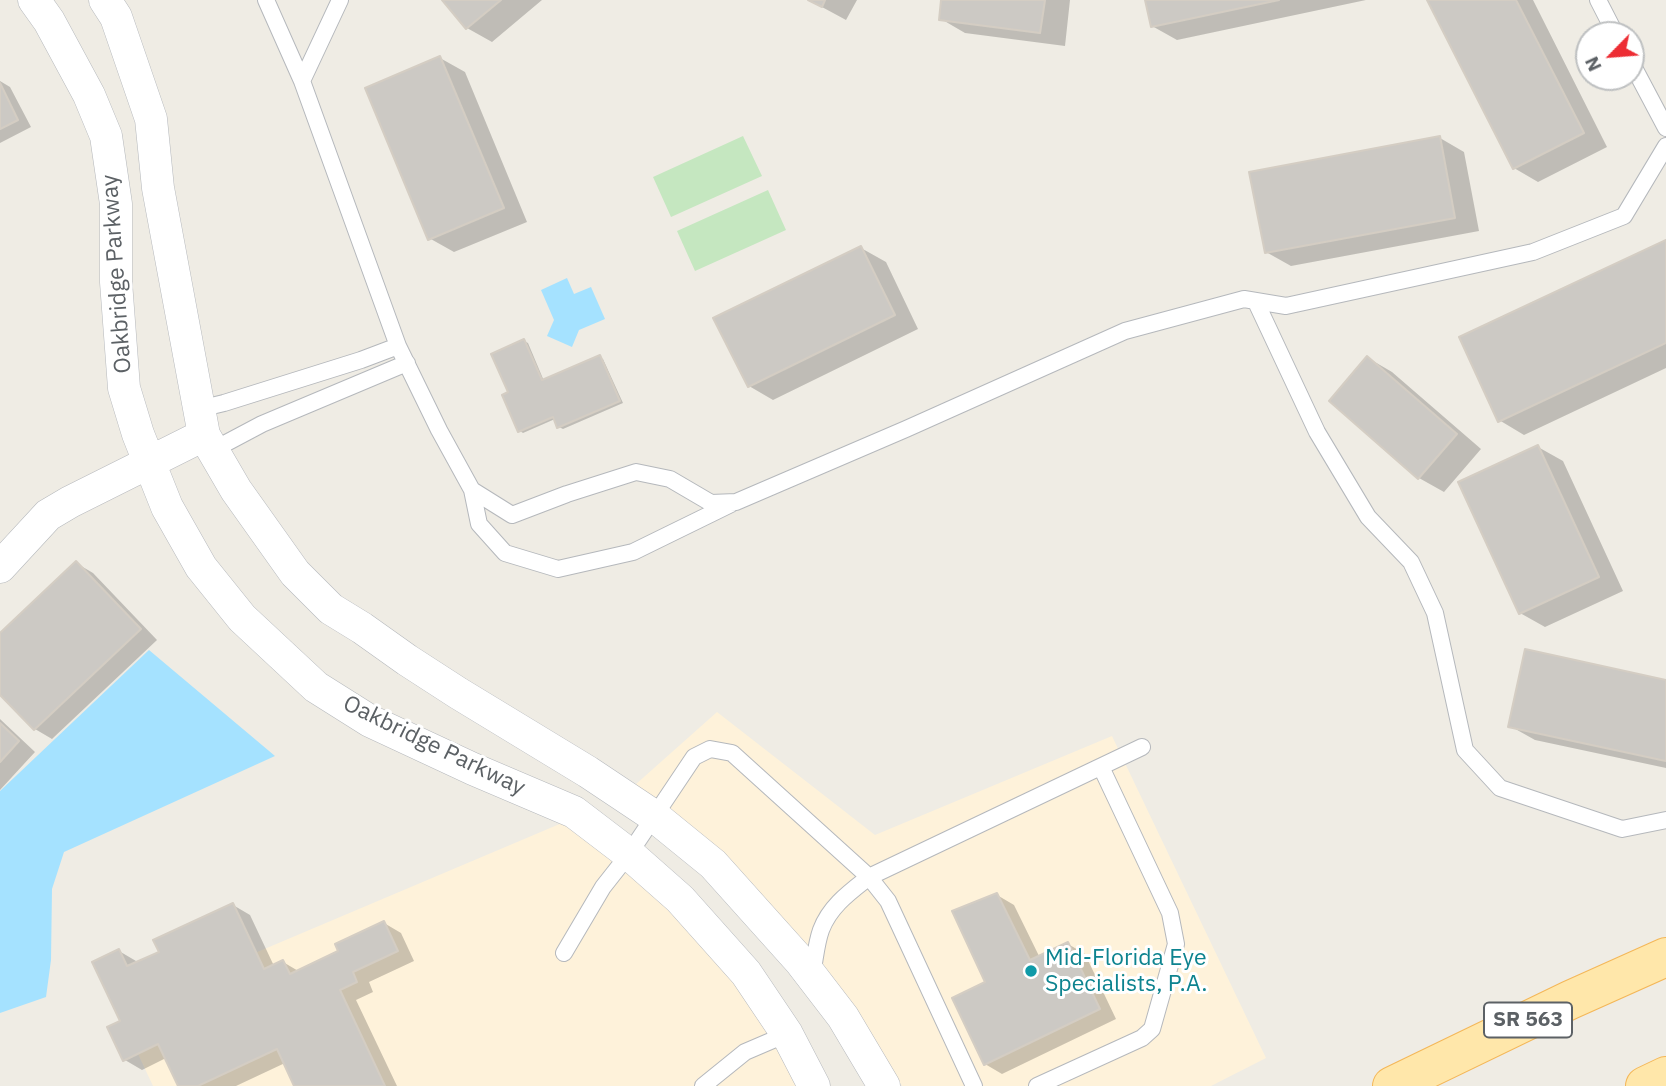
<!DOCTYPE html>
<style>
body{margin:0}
#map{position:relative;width:1666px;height:1086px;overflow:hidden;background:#efece4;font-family:"IBM Plex Sans",sans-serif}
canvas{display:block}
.north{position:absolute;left:1575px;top:21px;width:70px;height:70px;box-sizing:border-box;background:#fff;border:2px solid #bec0c1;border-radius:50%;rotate:245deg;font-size:19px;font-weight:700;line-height:28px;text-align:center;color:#5c6165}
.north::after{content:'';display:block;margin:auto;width:24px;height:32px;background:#ed2d34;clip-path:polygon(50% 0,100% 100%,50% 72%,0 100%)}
</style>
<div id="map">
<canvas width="1666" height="1086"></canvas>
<div class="north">N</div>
</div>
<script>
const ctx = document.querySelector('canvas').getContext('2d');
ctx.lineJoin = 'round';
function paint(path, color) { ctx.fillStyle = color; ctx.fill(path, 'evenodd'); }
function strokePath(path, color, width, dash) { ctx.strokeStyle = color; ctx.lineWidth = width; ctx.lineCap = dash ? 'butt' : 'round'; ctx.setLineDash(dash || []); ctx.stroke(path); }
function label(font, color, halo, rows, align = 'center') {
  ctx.font = font + ' "IBM Plex Sans",sans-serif'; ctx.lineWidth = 6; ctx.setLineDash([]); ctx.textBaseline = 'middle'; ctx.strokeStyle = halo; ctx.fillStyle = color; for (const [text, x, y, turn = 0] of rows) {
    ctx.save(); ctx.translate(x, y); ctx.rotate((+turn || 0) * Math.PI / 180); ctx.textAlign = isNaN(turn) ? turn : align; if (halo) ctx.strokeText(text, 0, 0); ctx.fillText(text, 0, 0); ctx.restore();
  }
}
const commercial = new Path2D(`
 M717,712L875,835L1112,736L1266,1058L1211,1086H902L856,1008L812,951L635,785Z
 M562,823L618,865L668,910L733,982L773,1041L796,1086H153L118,1011Z`);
const green = new Path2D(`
 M743,136L762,176L671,217L653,177Z
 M768,190L786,230L695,271L677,231Z`);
const water = new Path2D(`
 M567,278L574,294L591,287L605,319L579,330L572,347L547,336L554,320L541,290Z
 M149,650L275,756L64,852L52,889L51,960L46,997L0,1013V791Z`);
const shadow = new Path2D(`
 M445,0H542L492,42L467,28Z
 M809,0H857L846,20Z
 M943,0H1070L1065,46L965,33L941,19Z
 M1147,0H1366L1177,40L1152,26Z
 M1429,0H1533L1607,147L1538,182L1514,168Z
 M440,58L465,72L527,222L454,252L429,238Z
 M0,81L10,87L31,127L0,143Z
 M1440,138L1464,152L1479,231L1291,266L1266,252Z
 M1666,242V368L1524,435L1499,420Z
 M861,248L886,262L918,329L773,400L749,386Z
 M524,341L528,343L544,381L599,357L603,359L623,403L563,429L559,427L555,419L523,433L520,431L510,393Z
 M1368,358L1392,372L1481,449L1444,492L1419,478L1331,400Z
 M1538,447L1563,461L1623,591L1545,627L1520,613Z
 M76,563L93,573L157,640L52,739L35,729L0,692V636Z
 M1666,682V768L1535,740L1510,726Z
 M0,719L35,752L0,790Z
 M997,895L1014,905L1040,958L1068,944L1085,954L1116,1019L1002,1074L985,1064L988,983Z
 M233,905L250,915L274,966L283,962L300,972L341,952L384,923L401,933L414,961L369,982L373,992L356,1000L397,1086H296L285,1063L236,1086H179L166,1058L142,1070L125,1060L119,951L136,961L138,964L161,953Z`);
const building = new Path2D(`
 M442,0H501L466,29Z
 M808,0H825L822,7Z
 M941,0H1045L1040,33L939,20Z
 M1145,0H1279L1151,27Z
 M1427,0H1516L1584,133L1513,169Z
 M440,56L504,208L428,240L365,88Z
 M0,83L18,120L0,129Z
 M1440,136L1455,218L1265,253L1249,172Z
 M1666,240V343L1498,422L1459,337Z
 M861,246L895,315L748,387L713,318Z
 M524,339L542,380L600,355L620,401L557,428L553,417L518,432L502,395L508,392L491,354Z
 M1367,356L1457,434L1418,479L1329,401Z
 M1538,445L1599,577L1519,614L1458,482Z
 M76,561L141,629L34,730L0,695V633Z
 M1525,649L1666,680V761L1508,727Z
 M0,723L19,741L0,762Z
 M997,893L1030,960L1068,942L1100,1009L984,1065L952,998L985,982L952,911Z
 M233,903L264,969L283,960L290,974L338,951L335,944L384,921L398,951L353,972L357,982L340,990L385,1086H294L277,1049L198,1086H178L158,1044L123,1061L107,1027L120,1021L92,962L119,949L127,966L159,952L153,940Z`);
const lane = new Path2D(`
 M266,0L302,81L398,346L439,430L472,490L512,515L567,494L636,472L670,479L711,503L736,502L906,429L1125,331L1244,299L1286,306L1533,252L1624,216L1666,146
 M1598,0L1616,35
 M1631,62L1666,128
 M302,81L340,0
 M1256,302L1317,432L1368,517L1411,562L1435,613L1465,750L1500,788L1622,829L1666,820
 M199,409L224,403L361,360L398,346
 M213,450L262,424L407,363
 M472,490L479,524L505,553L558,569L633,552L731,504
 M564,953L603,887L629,854L694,757L710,749L732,753L869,877L888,901L974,1086
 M812,974C815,960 816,944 821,930C830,906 850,892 869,877L1142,747
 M703,1086L745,1052L787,1034
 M1037,1086L1142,1038L1152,1029L1176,944L1170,913L1101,767`);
const street = new Path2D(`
 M34,0L49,21L89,95L106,136L116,204V282L124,388L138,434L167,507L201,567L242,618L316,687L370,721L473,769L574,812L629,854L680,899L746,973L787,1034L814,1086
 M105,0L116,17L151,119L158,188L204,435L236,490L295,573L331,609L362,628L407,660L458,693L588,772L654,816L713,864L800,961L843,1017L884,1086
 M0,567L48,515L70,502L204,435`);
const primary = new Path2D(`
 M1392,1086L1570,1000L1666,957
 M1645,1086L1666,1076`);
const markers = [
 [1031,971,7,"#0f9aa8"]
];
const shields = [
 [1528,1020,88]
];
const shieldNames = [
 ["SR 563",1528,1020]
];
const streetNames = [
 ["Oakbridge Parkway",117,274,-94],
 ["Oakbridge Parkway",434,746,26]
];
const cultureNames = [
 ["Mid-Florida Eye",1045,958],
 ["Specialists, P.A.",1045,984]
];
paint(commercial, '#fef2da');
paint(green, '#c5e7c0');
paint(water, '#a5e2ff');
paint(shadow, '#0003');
paint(building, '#ccc9c4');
strokePath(building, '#d4cdc3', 2);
strokePath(lane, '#b5b8bc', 18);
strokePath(street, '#b5b8bc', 33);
strokePath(primary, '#f4b758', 40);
strokePath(lane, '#fff', 16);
strokePath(street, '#fff', 32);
strokePath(primary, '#ffe7aa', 38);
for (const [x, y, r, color] of markers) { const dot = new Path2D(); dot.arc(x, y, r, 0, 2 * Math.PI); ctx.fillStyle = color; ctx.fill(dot); strokePath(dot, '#fff', 2.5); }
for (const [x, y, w] of shields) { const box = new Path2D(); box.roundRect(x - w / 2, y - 17.5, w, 35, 5); ctx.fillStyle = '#fff'; ctx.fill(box); strokePath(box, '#5c6165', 2); }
label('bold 21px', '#5c6165', null, shieldNames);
label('23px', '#5c6165', '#fff', streetNames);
label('23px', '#0d838f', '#fff', cultureNames, 'left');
</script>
